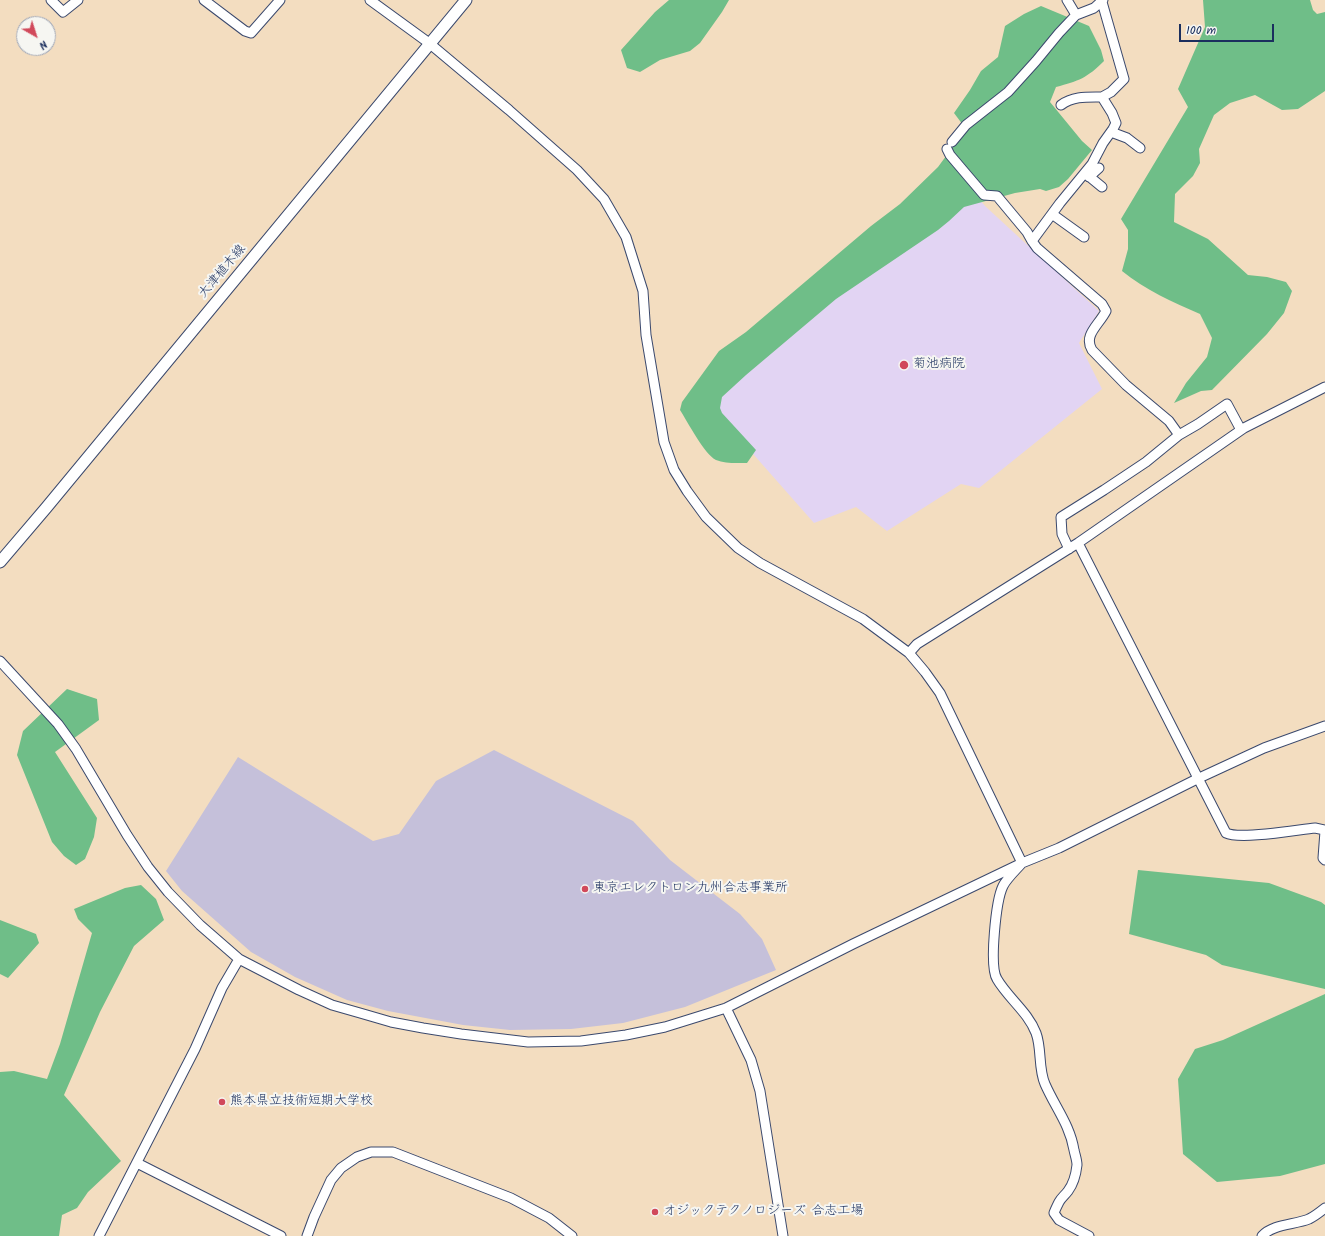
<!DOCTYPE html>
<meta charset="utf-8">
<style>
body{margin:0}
#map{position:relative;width:1325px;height:1236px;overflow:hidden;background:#f3ddc0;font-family:Kalam,sans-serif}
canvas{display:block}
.north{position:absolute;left:16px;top:16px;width:40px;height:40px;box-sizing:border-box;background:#f6f6f2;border:1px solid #9ea6b7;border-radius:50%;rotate:141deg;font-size:11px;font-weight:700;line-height:16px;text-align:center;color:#1b2f5e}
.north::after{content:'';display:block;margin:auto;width:14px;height:18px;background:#d1495b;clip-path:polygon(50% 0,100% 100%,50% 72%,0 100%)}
.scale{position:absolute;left:1179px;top:24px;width:95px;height:18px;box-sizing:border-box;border:2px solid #1b2f5e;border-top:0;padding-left:5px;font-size:12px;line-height:14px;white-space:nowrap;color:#1b2f5e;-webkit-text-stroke:3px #f6f6f2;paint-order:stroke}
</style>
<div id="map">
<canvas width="1325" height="1236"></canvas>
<div class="north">N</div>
<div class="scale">100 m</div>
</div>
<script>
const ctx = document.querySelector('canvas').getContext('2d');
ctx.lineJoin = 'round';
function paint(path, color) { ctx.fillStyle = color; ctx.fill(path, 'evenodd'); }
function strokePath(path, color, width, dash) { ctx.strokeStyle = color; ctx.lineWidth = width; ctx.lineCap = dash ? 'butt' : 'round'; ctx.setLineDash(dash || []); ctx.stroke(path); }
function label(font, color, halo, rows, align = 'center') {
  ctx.font = font + ' Kalam,"Klee One",sans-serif'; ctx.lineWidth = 4; ctx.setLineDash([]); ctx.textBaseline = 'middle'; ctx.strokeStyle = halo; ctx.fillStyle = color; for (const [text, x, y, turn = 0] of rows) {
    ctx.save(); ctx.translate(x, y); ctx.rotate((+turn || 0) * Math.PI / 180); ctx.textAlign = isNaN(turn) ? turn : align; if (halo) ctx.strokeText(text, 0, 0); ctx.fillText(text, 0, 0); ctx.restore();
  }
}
const built = new Path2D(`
 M948,162L985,206L1099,311L1079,343L1102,389L979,488L961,484L887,531L856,507L814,523L694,387Z`);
const industrial = new Path2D(`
 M494,750L633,821L670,860L740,914L762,939L776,970L685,1007L623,1023L571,1029L510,1030L463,1025L388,1011L347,1000L295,977L251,952L182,891L166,871L238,757L373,841L399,834L436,781Z`);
const forest = new Path2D(`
 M669,0H729L722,12L700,43L690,51L660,60L640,72L627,68L621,50L655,12Z
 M1203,0H1310L1313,10L1317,14L1325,12V91L1298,109L1282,110L1255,95L1230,103L1214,115L1199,149L1200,163L1193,176L1175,194L1174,222L1208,239L1248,275L1267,277L1286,282L1292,291L1284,313L1267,334L1212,390L1201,391L1174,403L1186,383L1207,357L1212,338L1200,314C1173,302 1145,290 1122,271L1128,249V230L1121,219L1188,107L1178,89L1205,27Z
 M1041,6L1089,26L1101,50L1104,61C1087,78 1079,81 1056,87L1050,102L1082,141L1092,150L1068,179L1059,187L1046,191L1040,189L1015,193L964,207L949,221L938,230L836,299L746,375L722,397L720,408L722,413L756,450L747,463C738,463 725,464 716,460C705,455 687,421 680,410L682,402L719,351L746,332L871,226L900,204L938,167L966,129L954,113L970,90L981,71L998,57L1005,26L1024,14Z
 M67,689L97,699L99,720L55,752L97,818L94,837L85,859L76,865L64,856L52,842L17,755L23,731Z
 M1138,870L1269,883L1321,902L1325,905V989L1222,965L1206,955L1129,934Z
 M141,885L156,899L164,920L134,946L100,1012L64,1095L121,1161L88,1192L77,1208L62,1215L59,1236H0V1072L14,1071L47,1079L60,1044L92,933L78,919L74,909L125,888Z
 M0,920L36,934L39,943L8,978L0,974Z
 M1325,994V1164L1280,1176L1217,1182L1183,1154L1178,1079L1195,1049L1223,1040Z`);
const minor = new Path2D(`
 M51,0L63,12L78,0
 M204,0L245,31L251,33L280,0
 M370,0L429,43L509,110L577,170L604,199L626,237L643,291L646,335L664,442L674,470L687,491L706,517L738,548L760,563L863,619L909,653L925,672L940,693L1022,863C1016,870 1007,878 1003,886C996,900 989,966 997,979C1008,998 1028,1012 1036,1033C1042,1049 1038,1068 1045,1084C1055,1107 1070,1125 1074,1150C1075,1155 1077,1160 1077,1165C1076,1174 1074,1183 1068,1191C1065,1195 1061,1198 1059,1202C1057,1206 1055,1210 1054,1213L1059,1220L1089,1236
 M1067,0L1076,15
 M1061,105C1073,96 1087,97 1102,97
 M1111,132L1127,138L1140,148
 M952,142L966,125L1008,92L1036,61L1059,33L1076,15L1094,8L1103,0
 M947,149L950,155L984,195L997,196L1027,232L1032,241L1037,248L1102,304L1106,311C1099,325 1083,335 1092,350L1126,385L1169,421L1179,435L1146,462L1104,490L1061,517L1062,534L1069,549
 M1085,173L1102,187
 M1089,177L1099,168
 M1052,214L1084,237
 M1032,241L1060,203L1092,164L1103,143L1113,129L1116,123L1112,113L1102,97L1111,92L1124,79L1102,2
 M1179,435L1198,424L1227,404L1241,430
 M1078,543L1226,833C1240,840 1296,830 1315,828L1325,830
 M909,653L917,644L1078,543L1244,428L1325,387
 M0,661L58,724L76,749L127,835L148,867L168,892L200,925L239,959L299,990L332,1005L360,1013L391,1022L423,1028L461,1034L528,1042L581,1041L626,1035L665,1027L726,1008L853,944L1022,863L1059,848L1197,779L1264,748L1325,726
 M1325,831L1323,858L1325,860
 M726,1008L751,1060L760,1091L783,1236
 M137,1163L281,1236
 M99,1236L195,1049L222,988L239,959
 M307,1236L314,1217L331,1180L341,1168L357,1157L371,1152H393L511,1198L549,1218L572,1236
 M1262,1236C1273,1224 1294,1225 1309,1219C1315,1216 1320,1212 1325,1208`);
const major = new Path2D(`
 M0,562L46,508L466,0`);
const markers = [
 [904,365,5,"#d1495b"],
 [585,889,4,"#d1495b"],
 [222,1102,4,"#d1495b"],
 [655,1212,4,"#d1495b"]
];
const streetNames = [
 ["大津植木線",223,272,-50]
];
const poiNames = [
 ["菊池病院",913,365],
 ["東京エレクトロン九州合志事業所",593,889],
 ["熊本県立技術短期大学校",230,1102],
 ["オジックテクノロジーズ 合志工場",663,1212]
];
paint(built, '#e2d4f3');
paint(industrial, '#c5c0da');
paint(forest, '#6fbe88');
strokePath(minor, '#3b496d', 11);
strokePath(major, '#3b496d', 13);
strokePath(minor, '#fff', 9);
strokePath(major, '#fff', 11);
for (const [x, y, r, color] of markers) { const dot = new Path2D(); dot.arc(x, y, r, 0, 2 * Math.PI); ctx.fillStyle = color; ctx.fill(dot); strokePath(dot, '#f6f6f2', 1.5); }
label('13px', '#1b2f5e', '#f6f6f2', streetNames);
label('13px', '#1b2f5e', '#f6f6f2', poiNames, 'left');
</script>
